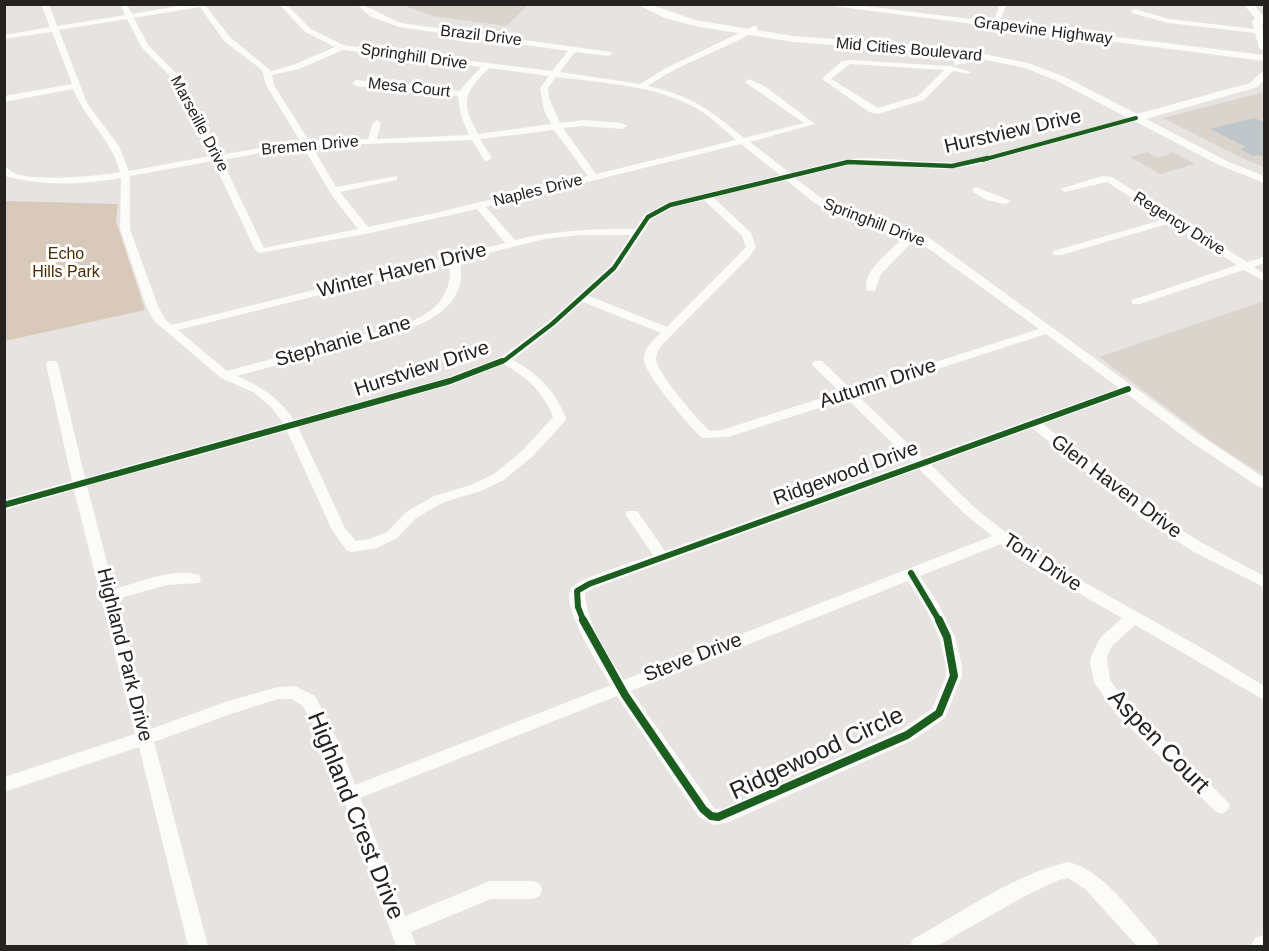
<!DOCTYPE html>
<style>
body{margin:0}
#map{position:relative;width:1269px;height:951px;overflow:hidden;background:#e6e3e0;font-family:Arial,sans-serif}
canvas{display:block}
.frame{position:absolute;inset:0;border:6px solid #252321;pointer-events:none}
</style>
<div id="map">
<canvas width="1269" height="951"></canvas>
<div class="frame"></div>
</div>
<script>
const ctx = document.querySelector('canvas').getContext('2d');
ctx.lineJoin = 'round';
function paint(path, color) { ctx.fillStyle = color; ctx.fill(path, 'evenodd'); }
function strokePath(path, color, width, dash) { ctx.strokeStyle = color; ctx.lineWidth = width; ctx.lineCap = dash ? 'butt' : 'round'; ctx.setLineDash(dash || []); ctx.stroke(path); }
function label(font, color, halo, rows, align = 'center') {
  ctx.font = font + ' Arial,sans-serif'; ctx.lineWidth = 6; ctx.setLineDash([]); ctx.textBaseline = 'middle'; ctx.strokeStyle = halo; ctx.fillStyle = color; for (const [text, x, y, turn = 0] of rows) {
    ctx.save(); ctx.translate(x, y); ctx.rotate((+turn || 0) * Math.PI / 180); ctx.textAlign = isNaN(turn) ? turn : align; if (halo) ctx.strokeText(text, 0, 0); ctx.fillText(text, 0, 0); ctx.restore();
  }
}
const built = new Path2D(`
 M402,5H528L506,26L433,16Z
 M1264,92V167L1242,158L1163,118Z
 M1147,152L1158,158L1173,152L1195,164L1160,174L1130,157Z
 M1264,301V475L1214,443L1099,357Z`);
const green = new Path2D(`
 M5,201L118,204L116,221L145,310L5,341Z`);
const building = new Path2D(`
 M1254,118L1264,122V157L1259,155L1253,156L1240,149L1246,147L1210,129Z`);
const minor = new Path2D(`
 M41,4H49L57,26L125,15L120,4H127L132,14L189,4H209L206,6L230,37L271,71L293,65L335,47L305,32L279,4H286L311,29L343,45L552,71L568,51L399,27L371,17L356,4C366,4 388,18 401,23L611,52L612,54L608,56L575,52L560,72L640,84L666,68L754,26H757V30C722,51 682,62 648,86C693,96 710,110 744,138L804,123L745,82L749,79L766,87L815,124L750,142L790,173C814,167 839,159 863,158C898,158 932,165 967,161L1139,116V120L967,167L937,169L878,164L848,165L795,178L824,200L836,206L928,237L1204,438L1264,478V488L1259,487L1194,444L1127,394L1043,424L1153,513L1204,544L1264,576V587L1194,552L1143,519L1032,428L931,465L975,508L1030,552L1202,648L1264,686V700L1135,625L1112,646L1107,657L1110,680L1127,703L1227,801L1230,806L1227,811L1221,814L1215,811L1115,713L1094,682L1090,663L1091,657L1100,638L1122,618L1020,560L1001,544L920,576L939,605L955,637L962,666V676L945,718L913,740L729,822L714,825L699,817L617,696L360,798L405,916L490,881H533L540,884L542,890L540,896L533,899H491L411,932L416,946H396L324,745L303,706L292,699H278L228,715L154,742L208,946H188L139,747L4,792V777L135,734L74,490L4,510V500L72,481L46,364L48,361H56L58,364L85,478L283,423L272,408L253,392L221,378L154,321L146,306L120,229L121,178C83,185 42,186 4,176V165C7,167 8,170 11,171C26,183 100,176 120,172C112,140 85,119 73,89L4,102V96L72,84L52,32L4,39V35L50,27ZM200,7L224,41L262,70L266,85L300,141L219,155L182,79L148,45L134,18ZM127,19L142,48L174,80L210,156L129,171L119,146L87,103L59,30ZM343,50L481,67L459,91L356,80L352,83L356,86L458,96L461,116L469,135L377,139L381,123L377,120L373,123L368,139L309,141L274,85L272,75L299,69ZM489,68L549,76L540,88L544,110L551,124L478,134C461,102 463,93 489,68ZM556,77C603,83 654,85 696,108C710,116 723,129 736,140L596,174L563,128L584,126L622,129L627,126L622,123L584,120L560,123L549,98L548,88ZM554,130L588,176L435,213L368,227L340,192L397,180V176L336,187L312,146L472,140L484,160L487,161L492,158L480,139ZM741,144L780,175L666,203L644,215L635,229C593,229 555,230 515,240L486,207ZM295,147H303L333,197L358,229L264,248L222,160ZM213,161L255,250L259,253L366,234L477,209L505,243L172,325L165,319L158,306L130,229V176ZM786,180L816,204L829,210L907,235C894,248 860,271 867,291H875L881,274L915,239L1039,329L851,389L822,361H814L812,364L814,367L840,392L722,430L710,431C698,421 657,373 656,359C656,354 659,350 661,346L750,256L756,247L751,233L713,197ZM704,200L742,236L746,247L667,327L589,296L618,270L652,219L673,207ZM580,235H631L610,266L548,322L501,357L446,378L294,420C278,397 262,387 237,376L399,332C431,323 471,301 459,260L545,239ZM449,263C453,281 445,300 430,311C408,327 377,331 352,337C310,348 269,360 227,371L178,330ZM583,302L661,333C654,339 643,349 644,360C645,375 690,427 702,438L728,437L847,399L912,462L665,551L637,511H627L625,514L653,555C638,561 578,578 571,588C559,605 601,669 611,685L355,785L340,745L315,696L295,686L278,687L225,702L151,729L117,599L167,585L199,583L201,579L199,575C173,567 140,582 114,589L87,486L287,431L332,530L347,551L352,552L377,548L397,538L416,518L444,502L481,491L504,480L533,456L565,421L566,418C555,391 539,374 513,360L556,326ZM1046,334L1119,388L923,458L857,395ZM504,364C528,378 543,392 553,417L523,450L494,474L471,485L434,496L406,512L387,532L369,539L356,541L345,528L298,427L454,384ZM919,469L965,514L992,536L624,680C608,654 587,625 585,593L594,588ZM908,581L927,611L939,637L946,666V676L932,709L901,730L722,809H715L631,691Z
 M1000,4H1007L997,27H991Z
 M1135,9L1169,19L1264,30V34L1168,23L1132,13L1131,11Z
 M964,50L971,52L972,56L968,63L954,65V61L962,59Z
 M850,60L951,66L971,72L967,74L953,71L924,100L878,114L869,112L822,79L842,61ZM850,64L944,70L918,96L878,108L831,79Z
 M1102,176L1112,177L1247,262L1264,257V263L1254,267L1264,274V281L1244,270L1140,304H1132V300L1237,265L1171,223L1061,255H1053V251L1165,219L1107,182L1065,192L1060,189Z
 M976,187L1011,201L1006,204L986,200L973,192V188Z
 M1068,862C1102,869 1133,914 1156,939L1159,946H1137L1085,889L1068,878L1059,880L1025,896L937,946H910L913,939C959,914 1017,873 1068,862Z`);
const major = new Path2D(`
 M636,4H649L695,20L793,36L956,48L1028,63L1065,77L1137,114L1250,83L1260,73L1264,72V80L1258,87L1146,119L1227,161L1264,176V183L1219,165L1057,81L1025,68L956,54L793,42L694,26L665,18Z
 M817,4H848L1264,55V61Z
 M1243,4H1253L1264,17V25L1262,24L1264,51L1259,48L1252,22L1255,18Z
 M1264,935V946H1251L1255,938Z`);
const cyclewayFar3 = new Path2D(`
 M982,160L1136,118`);
const cyclewayFar2 = new Path2D(`
 M498,363L505,360L552,324L614,268L648,217L670,205L848,162L952,166L988,158`);
const cyclewayFar1 = new Path2D(`
 M4,505L450,381L502,361
 M911,573L940,622
 M584,622L578,607L577,591L589,584L1128,389`);
const cycleway = new Path2D(`
 M583,620L625,695L703,809L711,816L718,817L907,735L939,713L954,676L947,637L939,620`);
const farStreetnames = [
 ["Grapevine Highway",1043,31,7],
 ["Brazil Drive",481,36,7],
 ["Mid Cities Boulevard",909,50,5],
 ["Springhill Drive",414,57,8],
 ["Mesa Court",409,88,6],
 ["Marseille Drive",199,124,62],
 ["Bremen Drive",310,146,-5],
 ["Naples Drive",538,191,-14],
 ["Springhill Drive",874,223,21],
 ["Regency Drive",1179,224,32]
];
const farParknames = [
 ["Echo",66,255],
 ["Hills Park",66,273]
];
const streetNames = [
 ["Hurstview Drive",1013,132,-13],
 ["Winter Haven Drive",402,271,-14],
 ["Stephanie Lane",343,342,-16],
 ["Hurstview Drive",422,369,-18],
 ["Autumn Drive",878,384,-18],
 ["Ridgewood Drive",846,474,-20],
 ["Glen Haven Drive",1116,487,37],
 ["Toni Drive",1042,563,33],
 ["Highland Park Drive",124,655,76],
 ["Steve Drive",693,658,-21]
];
const nearStreetnames = [
 ["Aspen Court",1158,742,46],
 ["Ridgewood Circle",817,754,-25],
 ["Highland Crest Drive",355,816,68]
];
paint(built, '#dbd4cd');
paint(green, '#d8c9bb');
paint(building, '#bfc6ca');
paint(minor, '#fbfbfa');
paint(major, '#fbfbfa');
strokePath(cyclewayFar3, '#1b5e20', 4);
strokePath(cyclewayFar2, '#1b5e20', 4.5);
strokePath(cyclewayFar1, '#1b5e20', 6);
strokePath(cycleway, '#1b5e20', 8);
label('16px', '#252321', '#fff', farStreetnames);
label('16px', '#4c2a00', '#fff', farParknames);
label('20px', '#252321', '#fff', streetNames);
label('24px', '#252321', '#fff', nearStreetnames);
</script>
